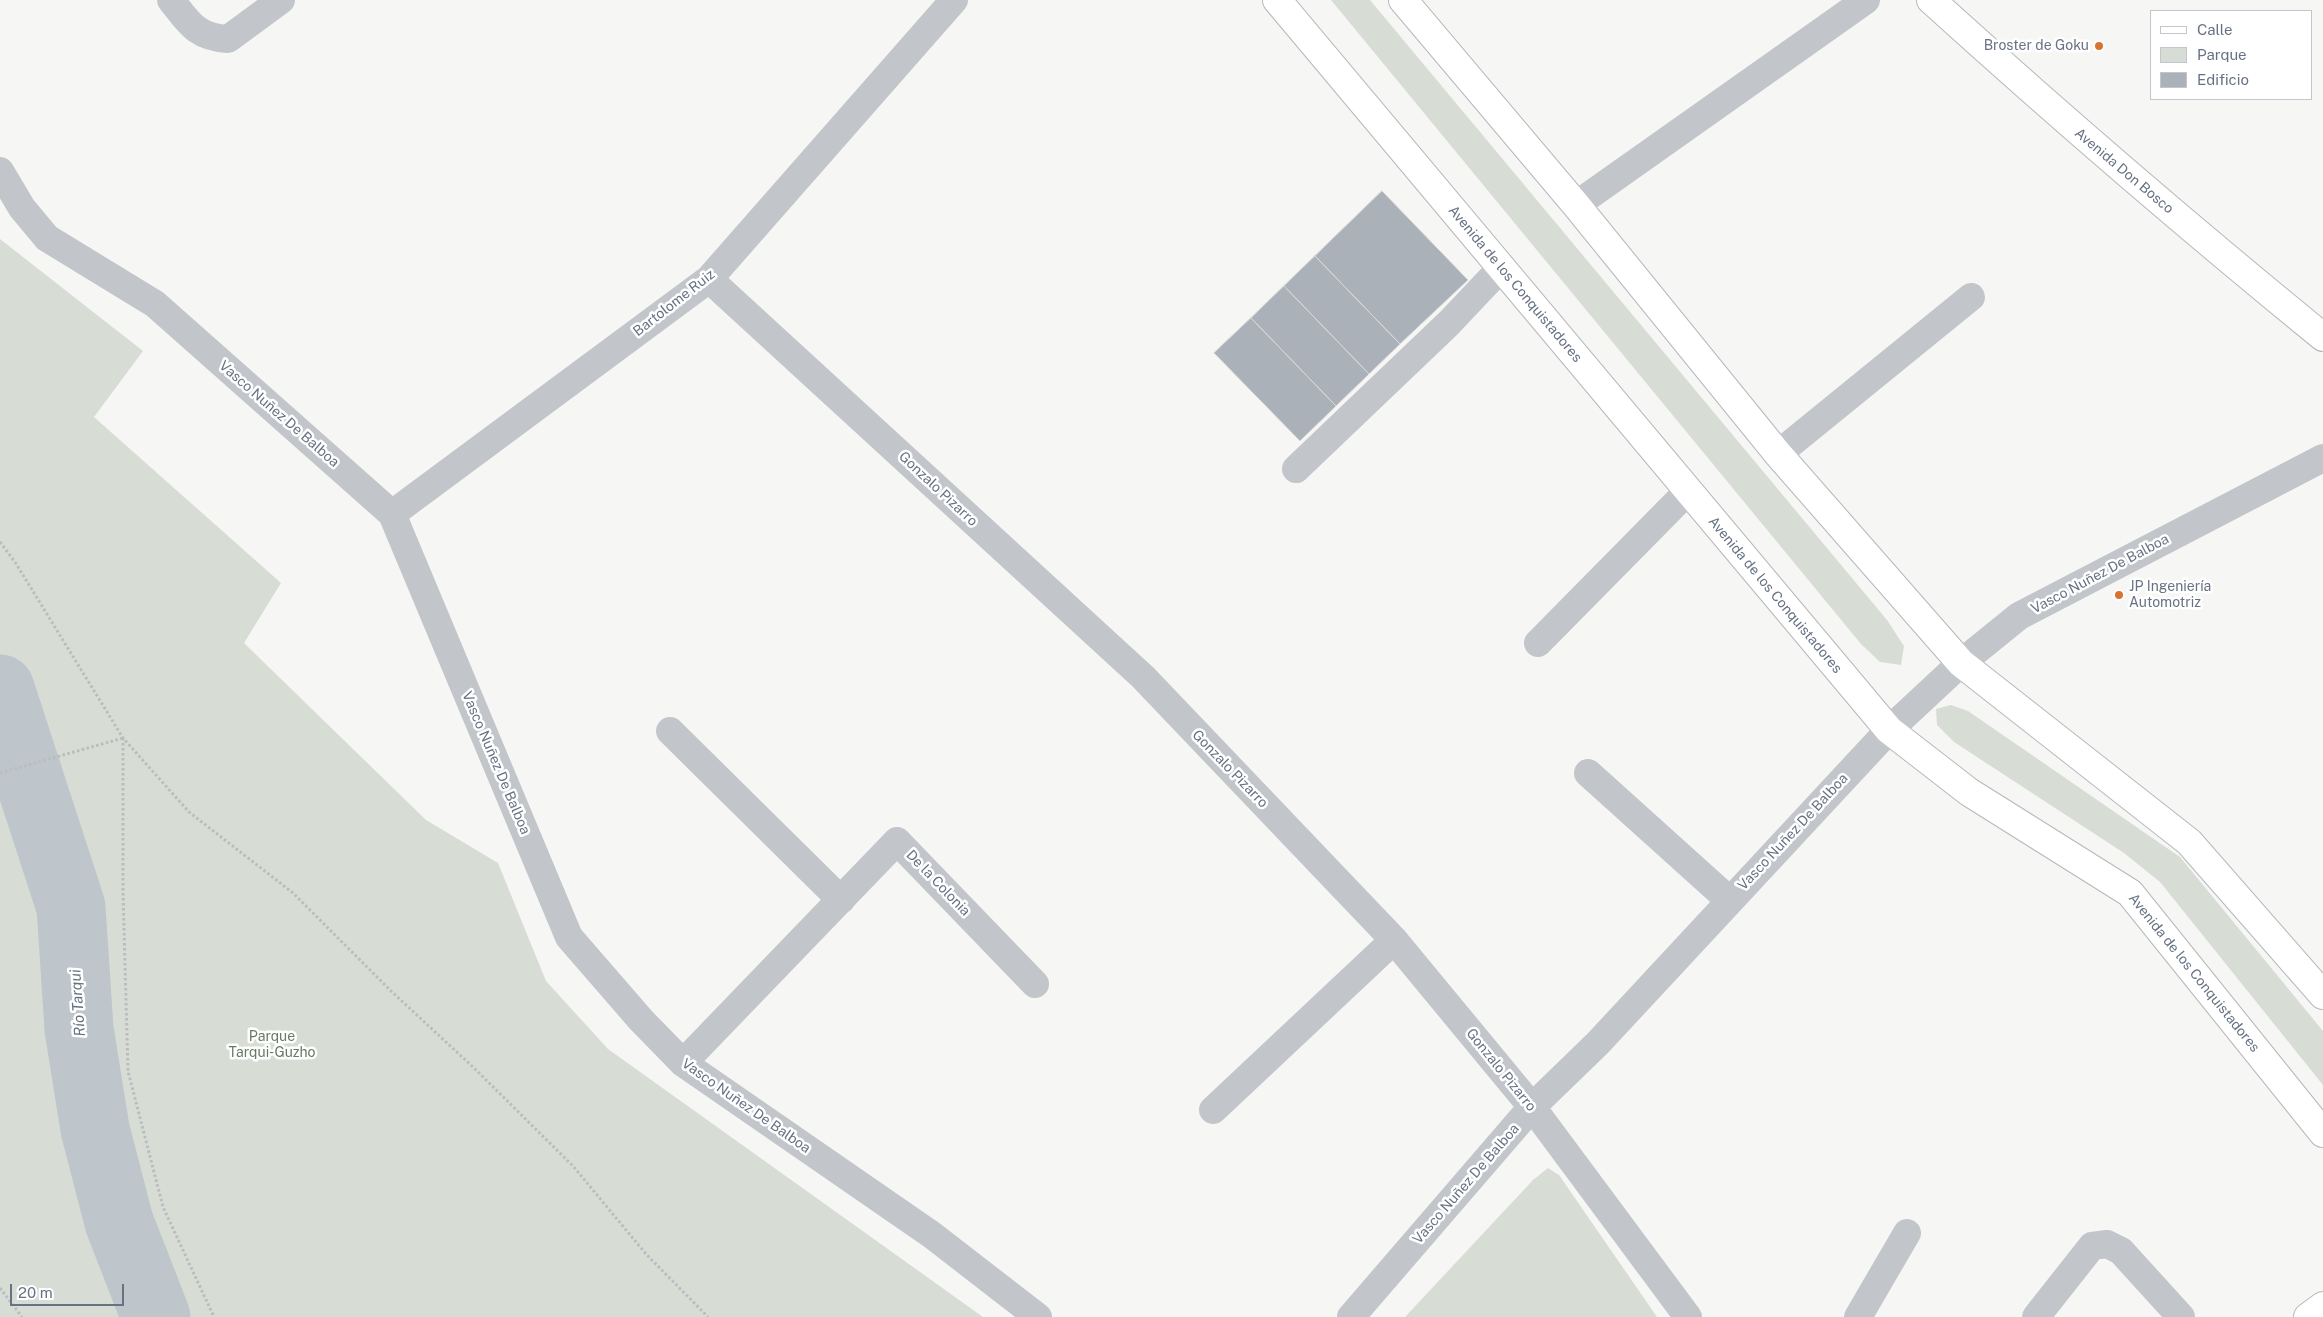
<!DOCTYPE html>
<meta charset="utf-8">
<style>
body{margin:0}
#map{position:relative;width:2323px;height:1317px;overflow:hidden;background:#f6f6f4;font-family:"Public Sans",sans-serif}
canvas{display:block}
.legend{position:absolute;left:2150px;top:10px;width:162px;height:90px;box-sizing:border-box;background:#fff;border:1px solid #c2c7cd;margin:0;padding:6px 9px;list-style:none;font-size:15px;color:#677283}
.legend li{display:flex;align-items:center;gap:10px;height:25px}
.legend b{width:25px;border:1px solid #c2c7cd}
.scale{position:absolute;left:10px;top:1284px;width:114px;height:22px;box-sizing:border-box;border:2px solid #677283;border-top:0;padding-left:6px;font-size:15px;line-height:18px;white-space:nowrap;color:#677283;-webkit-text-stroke:4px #fff;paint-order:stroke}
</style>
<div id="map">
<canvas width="2323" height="1317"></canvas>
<ul class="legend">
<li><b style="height:6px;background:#fff"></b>Calle</li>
<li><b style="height:14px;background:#d7ddd5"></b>Parque</li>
<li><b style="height:14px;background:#abb1b8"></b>Edificio</li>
</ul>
<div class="scale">20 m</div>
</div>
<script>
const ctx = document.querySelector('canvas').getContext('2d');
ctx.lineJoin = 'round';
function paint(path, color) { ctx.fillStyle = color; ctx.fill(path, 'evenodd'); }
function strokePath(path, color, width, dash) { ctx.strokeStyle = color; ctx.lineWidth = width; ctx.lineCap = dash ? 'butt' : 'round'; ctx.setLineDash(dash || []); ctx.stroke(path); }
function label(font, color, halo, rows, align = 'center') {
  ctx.font = font + ' "Public Sans",sans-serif'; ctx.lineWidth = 5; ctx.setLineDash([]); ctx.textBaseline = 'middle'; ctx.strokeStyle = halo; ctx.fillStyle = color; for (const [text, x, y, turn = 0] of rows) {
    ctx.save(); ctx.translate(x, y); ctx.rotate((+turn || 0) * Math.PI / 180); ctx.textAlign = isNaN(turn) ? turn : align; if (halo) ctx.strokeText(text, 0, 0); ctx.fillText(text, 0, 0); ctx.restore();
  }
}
const green = new Path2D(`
 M1331,0H1370L1887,620L1904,646L1901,665L1880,662L1861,644Z
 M0,239L143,351L94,417L281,583L244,643L426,820L498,863L546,981L608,1049L983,1317H0Z
 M1951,705L1968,711L2180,857L2323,1031V1085L2160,882L2124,853L1954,742L1937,725L1936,709Z
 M1548,1168L1559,1175L1657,1317H1405L1533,1180Z`);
const river = new Path2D(`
 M0,689L71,907L79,1029L95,1129L119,1222L156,1317`);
const building = new Path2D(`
 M1382,191L1468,280L1400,344L1315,256Z
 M1315,256L1400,344L1369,374L1284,286Z
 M1284,286L1369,374L1336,406L1251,318Z
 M1251,318L1336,406L1300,441L1214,353Z`);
const path = new Path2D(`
 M0,542L15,562L123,738L189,812L293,893L392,992L473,1067L573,1166L646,1254L708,1317
 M123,738V892L128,1071L163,1207L214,1317
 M0,773L123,738
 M0,1288L22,1317`);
const minor = new Path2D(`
 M171,0C189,23 196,37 228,39L281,0
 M0,171L22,208L47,238L155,304L392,514L569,937L641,1020L683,1063L932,1235L1038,1317
 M1576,205L1866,0
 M709,279L1143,677L1394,940L1532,1107L1688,1317
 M1778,454L1971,297
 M1296,469L1449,323L1501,268
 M392,514L709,279L954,0
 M1538,643L1688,491
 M670,731L841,900
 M1588,773L1729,900
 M683,1063L897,841L1035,984
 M1213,1110L1394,940
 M1351,1317L1532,1107L1598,1043L1889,730L1961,663L2019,616L2323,458
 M1858,1317L1907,1233
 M2036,1317L2092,1246L2107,1244L2121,1251L2181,1317`);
const secondary = new Path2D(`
 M1277,0L1889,730L1969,792L2130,893L2323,1133
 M1403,0L1576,205L1778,454L1961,663L2189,842L2323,995
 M1931,0C2059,116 2189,228 2323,337
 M2308,1317L2323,1306`);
const markers = [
 [2099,46,5,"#d87332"],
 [2119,595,5,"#d87332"]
];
const poiNames = [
 ["Broster de Goku",2089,46],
 ["JP Ingeniería",2129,587,"left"],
 ["Automotriz",2129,603,"left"]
];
const streetNames = [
 ["Avenida Don Bosco",2124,171,40],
 ["Avenida de los Conquistadores",1515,284,50],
 ["Bartolome Ruiz",674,303,-38],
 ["Vasco Nuñez De Balboa",279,414,41],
 ["Gonzalo Pizarro",938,489,43],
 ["Vasco Nuñez De Balboa",2100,574,-28],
 ["Avenida de los Conquistadores",1775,595,50],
 ["Vasco Nuñez De Balboa",496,763,67],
 ["Gonzalo Pizarro",1230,769,46],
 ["Vasco Nuñez De Balboa",1793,832,-47],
 ["De la Colonia",938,883,46],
 ["Avenida de los Conquistadores",2194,973,51],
 ["Gonzalo Pizarro",1501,1070,51],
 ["Vasco Nuñez De Balboa",746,1106,35],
 ["Vasco Nuñez De Balboa",1466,1184,-49]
];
const parkNames = [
 ["Parque",272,1037],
 ["Tarqui-Guzho",272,1053]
];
const waterNames = [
 ["Río Tarqui",78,1003,-94]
];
paint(green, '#d7ddd5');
strokePath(river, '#bec5cb', 69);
paint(building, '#abb1b8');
strokePath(building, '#d8d8d6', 1);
strokePath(secondary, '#b5b8bd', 30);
strokePath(path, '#babcbf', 3, [2.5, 2.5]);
strokePath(minor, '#c2c5c9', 28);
strokePath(secondary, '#fff', 28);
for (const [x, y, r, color] of markers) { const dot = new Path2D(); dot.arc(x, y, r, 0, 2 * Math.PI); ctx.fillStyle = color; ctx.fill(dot); strokePath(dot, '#fff', 2); }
label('14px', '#677283', '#fff', poiNames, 'right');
label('14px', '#677283', '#fff', streetNames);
label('14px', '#677a66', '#fff', parkNames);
label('italic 15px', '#63737f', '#fff', waterNames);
</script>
